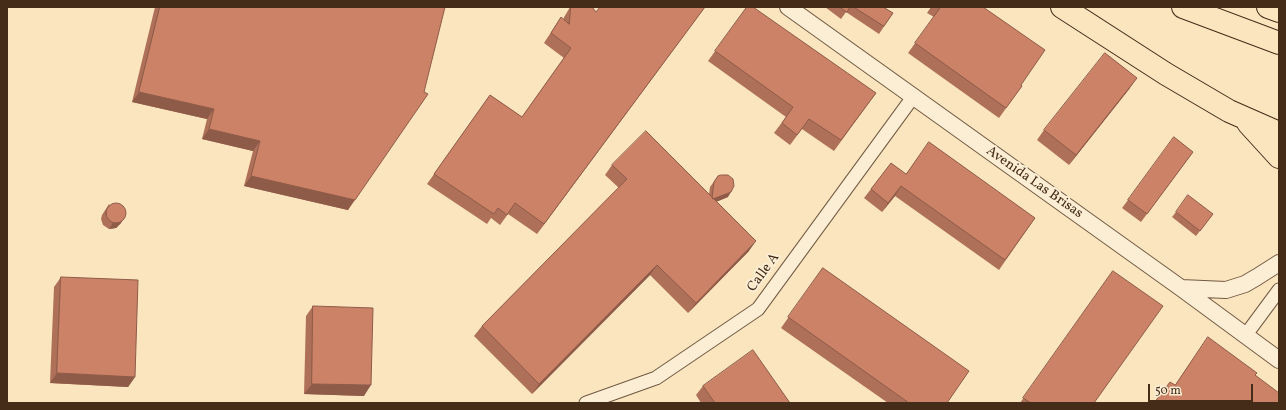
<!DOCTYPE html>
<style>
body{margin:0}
#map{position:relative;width:1286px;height:410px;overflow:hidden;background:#fae5bf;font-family:Vollkorn,serif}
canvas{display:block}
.frame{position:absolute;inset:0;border:8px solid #452c18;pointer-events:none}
.scale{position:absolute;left:1148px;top:384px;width:105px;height:18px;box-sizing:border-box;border:2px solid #452c18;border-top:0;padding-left:5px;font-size:12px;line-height:14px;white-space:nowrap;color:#452c18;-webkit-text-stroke:3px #fceed5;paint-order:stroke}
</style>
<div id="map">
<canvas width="1286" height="410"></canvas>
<div class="frame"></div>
<div class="scale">50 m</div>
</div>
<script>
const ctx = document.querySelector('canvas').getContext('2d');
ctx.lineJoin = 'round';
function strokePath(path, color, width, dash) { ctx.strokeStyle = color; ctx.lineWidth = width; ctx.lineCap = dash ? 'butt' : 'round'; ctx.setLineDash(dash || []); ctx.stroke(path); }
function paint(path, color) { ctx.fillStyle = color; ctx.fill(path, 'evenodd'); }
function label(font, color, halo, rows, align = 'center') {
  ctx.font = font + ' Vollkorn,serif'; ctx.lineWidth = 4; ctx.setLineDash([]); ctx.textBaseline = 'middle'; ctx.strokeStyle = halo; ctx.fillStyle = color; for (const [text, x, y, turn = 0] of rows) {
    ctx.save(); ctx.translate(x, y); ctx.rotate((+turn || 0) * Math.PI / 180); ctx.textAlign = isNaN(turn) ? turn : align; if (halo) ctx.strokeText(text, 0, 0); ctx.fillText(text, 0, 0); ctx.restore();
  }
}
const minor = new Path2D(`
 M1245,336L1279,290
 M586,403L656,378L758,309L913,97`);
const tertiary = new Path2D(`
 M788,7L1181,288L1279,360
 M1181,288L1226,290L1245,284L1257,277L1279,263`);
const trunk = new Path2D(`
 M1062,7L1166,74L1229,111L1279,133
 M1183,7L1279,43
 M1268,7L1279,11
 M1248,123L1279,157`);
const wall = new Path2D(`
 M155,7H445L348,210L244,186L253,151L202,139L207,119L132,102Z
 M570,7H592L596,12L705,7L537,234L508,214L500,225L491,218L487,224L427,184L490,95L522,117L564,58L544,43L561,17L564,19V17L566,14Z
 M747,7L876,93L834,151L802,129L790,145L774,133L786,117L708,61Z
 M825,7H883L893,13L879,34L846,12L841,19Z
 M931,7H983L1021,85L1022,86L999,118L908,53L934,17L927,13Z
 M1130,88L1069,165L1037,140L1044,130Z
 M1193,152L1141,222L1122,208L1128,200Z
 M612,165L709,195L710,187L718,176L728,197L716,202L749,251L688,313L650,275L532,394L474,336L482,326L619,188L605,175Z
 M906,174L1035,218L999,270L895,196L882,212L864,198L871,189Z
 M109,204L121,223L116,228L109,229L103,225L101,219L102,215Z
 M1176,212L1213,214L1196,236L1172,217Z
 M823,268L947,403H888L781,328Z
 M1113,271L1094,403H1020Z
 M61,277L135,377L128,387L50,383L54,287Z
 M313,306L364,396L304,394L306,316Z
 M703,386L790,403H701L696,395Z`);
const shadedWall = new Path2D(`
 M705,7L537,234L544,224Z
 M1137,78L1130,88L1069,165L1076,155Z
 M139,92L214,109L207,119L132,102Z
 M209,129L260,141L253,151L202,139Z
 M251,176L355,200L348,210L244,186Z
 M901,186L895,196L882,212L888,203Z
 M731,192L728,197L708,205L712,199Z
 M125,217L121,223L116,228L109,229L113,223Z
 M756,241L749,251L688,313L696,303Z
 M657,265L650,275L532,394L539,384Z
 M57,373L135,377L128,387L50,383Z
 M312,384L371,385L364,396L304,394Z`);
const building = new Path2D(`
 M160,7H445L424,92L428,94L355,200L251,176L260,141L209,129L214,109L139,92Z
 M571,7H592L596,12L600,7H705L544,224L515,203L507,215L498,208L494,214L434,174L490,95L522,117L571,48L551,33L561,17L569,24Z
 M747,7H753L876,93L841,140L809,119L797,135L782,123L793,107L715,51Z
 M840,7H850L847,12Z
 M854,7H883L893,13L884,26Z
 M941,7H983L1045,50L1021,85L1022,86L1006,108L915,43Z
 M1105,53L1137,78L1076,155L1044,130Z
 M646,131L756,241L696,303L657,265L539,384L482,326L627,179L612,165Z
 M1174,137L1193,152L1147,214L1128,200Z
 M929,142L1035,218L1005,260L901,186L888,203L871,189L891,163L906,174Z
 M721,175H728L733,179L734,186L731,192L713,199L712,198L714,182L718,176Z
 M1188,195L1213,214L1200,231L1176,212Z
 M106 213a10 10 0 1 1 20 0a10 10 0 1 1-20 0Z
 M823,268L969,371L947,403H909L788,317Z
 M1113,271L1163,306L1094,403H1031L1023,398Z
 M61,277L138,280L135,377L57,373Z
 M313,306L373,308L371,385L312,384Z
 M1208,337L1257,373L1255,375L1279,393V403H1154L1170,382L1175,385Z
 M753,350L790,403H715L703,386Z`);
const streetNames = [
 ["Avenida Las Brisas",1034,183,35],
 ["Calle A",764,273,-54]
];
strokePath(minor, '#725a42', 15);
strokePath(tertiary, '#725a42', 18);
strokePath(trunk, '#452c18', 24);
strokePath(minor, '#fceed5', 13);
strokePath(tertiary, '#fceed5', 16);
strokePath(trunk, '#fae5bf', 22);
paint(wall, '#af7059');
paint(shadedWall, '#8e5b48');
paint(building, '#cb8267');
strokePath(building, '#8e5b48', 1);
label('14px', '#452c18', '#fceed5', streetNames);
</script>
